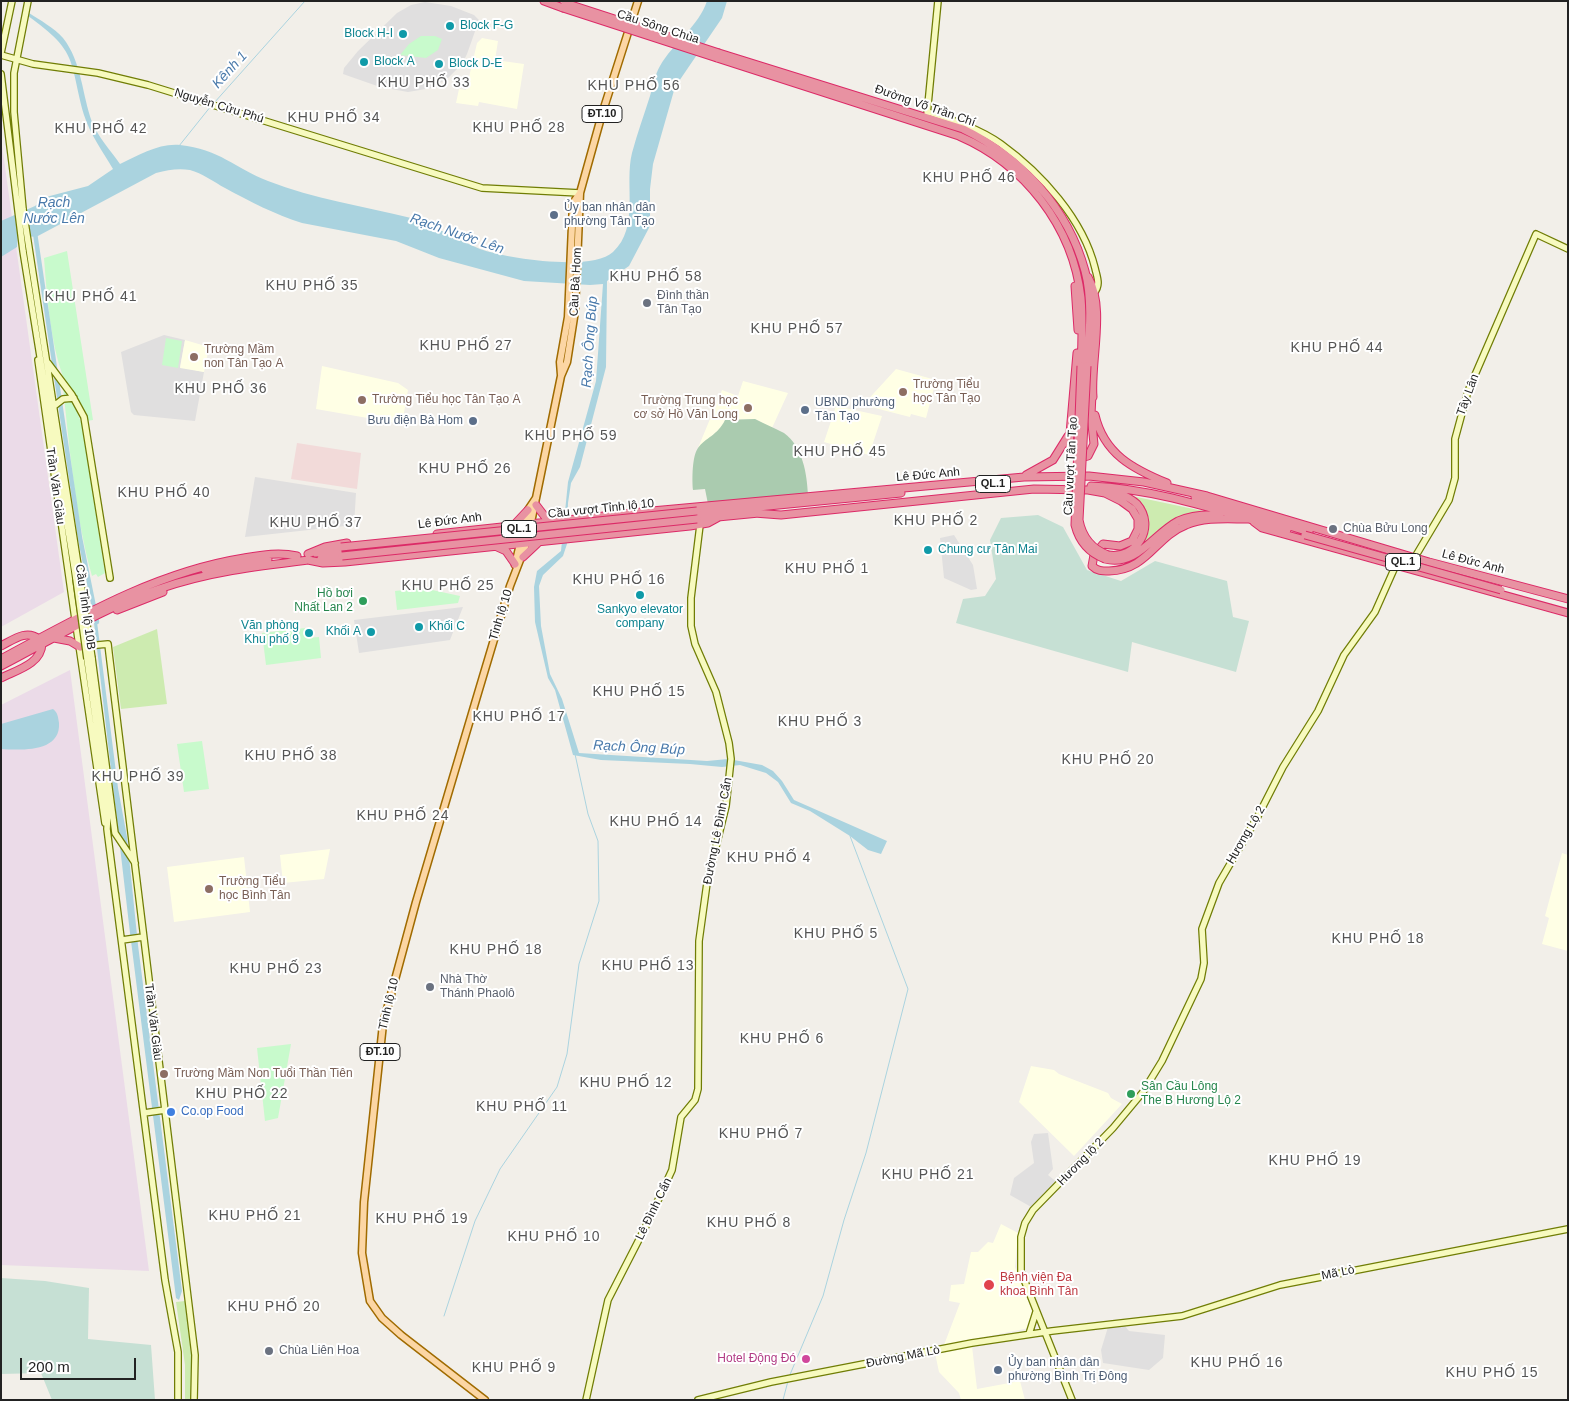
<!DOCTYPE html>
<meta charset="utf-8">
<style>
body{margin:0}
#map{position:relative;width:1569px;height:1401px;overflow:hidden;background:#f2efe9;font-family:Helvetica,sans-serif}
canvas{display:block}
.frame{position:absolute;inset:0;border:2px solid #222;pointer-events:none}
.scale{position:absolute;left:20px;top:1358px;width:116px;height:22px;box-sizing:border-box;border:2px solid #222;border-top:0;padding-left:6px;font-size:15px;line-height:18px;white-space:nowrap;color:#222;-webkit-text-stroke:4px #fff;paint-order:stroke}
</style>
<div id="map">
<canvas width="1569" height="1401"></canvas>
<div class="frame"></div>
<div class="scale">200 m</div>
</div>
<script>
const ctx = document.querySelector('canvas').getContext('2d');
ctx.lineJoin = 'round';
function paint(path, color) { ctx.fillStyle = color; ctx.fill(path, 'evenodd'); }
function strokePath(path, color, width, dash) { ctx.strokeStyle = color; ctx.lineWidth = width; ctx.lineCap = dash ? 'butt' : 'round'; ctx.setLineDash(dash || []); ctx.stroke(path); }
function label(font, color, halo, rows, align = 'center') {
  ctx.font = font + ' Helvetica,sans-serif'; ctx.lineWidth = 4; ctx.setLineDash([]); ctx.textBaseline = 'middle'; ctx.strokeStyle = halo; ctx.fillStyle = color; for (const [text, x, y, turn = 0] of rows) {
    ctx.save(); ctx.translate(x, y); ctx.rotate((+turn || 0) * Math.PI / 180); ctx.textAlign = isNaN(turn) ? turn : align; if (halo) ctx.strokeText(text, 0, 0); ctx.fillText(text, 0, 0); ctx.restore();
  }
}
const residential = new Path2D(`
 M425,2L451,6L474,15L479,20L467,54L462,64L448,78L432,88L408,92L380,87L343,74L344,68L358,51L397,13L411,5Z
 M164,335L185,340L180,367L204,372L195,421L134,415L131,412L121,352Z
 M255,477L356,493L354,525L245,537Z
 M954,535L973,565L977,589L971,590L944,578L940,538Z
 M463,607L450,640L359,653L354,620Z
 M1048,1133L1053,1169L1048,1175L1058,1183L1033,1208L1010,1195L1014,1178L1034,1163L1031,1142L1034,1134Z
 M1125,1326L1129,1331L1165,1335L1163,1358L1149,1370L1103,1363L1101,1350L1108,1327Z`);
const commercial = new Path2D(`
 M297,443L361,453L357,489L291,479Z`);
const industrial = new Path2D(`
 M1,138L64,592L1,627Z
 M70,670L149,1271L1,1265V705Z`);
const education = new Path2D(`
 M482,38L498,41L495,60L524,64L517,109L479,102L478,106L456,103L459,89L466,90L477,43Z
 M185,340L209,347L204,372L180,368Z
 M322,366L398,383L408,390L402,424L316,409Z
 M896,369L936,380L926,418L911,414L910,417L863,405Z
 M743,381L788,393L772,428L755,419L725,420L722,427L698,448L722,390L738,396Z
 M836,406L882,416L869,455L824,442Z
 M330,849L324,879L283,883L280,855Z
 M1562,853L1568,855V951L1542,944L1549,918L1545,916Z
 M244,857L250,912L174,922L167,867Z
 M1031,1066L1054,1070L1059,1074L1108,1093L1111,1098L1122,1104L1074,1156L1019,1102Z
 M1001,1224L1018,1233L1015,1267L1033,1314L1029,1328L944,1345L960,1303L949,1301L951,1285L964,1284L971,1252H978L988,1242L993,1243Z
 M972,1346L977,1389L1020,1381L1025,1400H961L959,1393L939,1372L935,1353Z`);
const grass = new Path2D(`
 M1132,496L1203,511L1166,525L1134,551L1147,522Z
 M157,629L167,704L121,709L113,647Z
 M185,1301L193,1370V1400H185V1365L176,1302Z`);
const wetland = new Path2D(`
 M1038,515L1063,527L1087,570L1121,581L1155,561L1227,581L1233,617L1249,621L1236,672L1132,642L1128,672L956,623L963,599L985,596L996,579L990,540L1001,518Z
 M1,1278L45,1281L89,1288L88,1339L151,1345L155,1400H52L41,1373L1,1374Z`);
const cemetery = new Path2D(`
 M755,419C764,424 775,428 784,433C803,447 807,474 808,495L708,504L705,489L693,490C692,480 692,456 698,448C705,438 718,435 725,420Z`);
const park = new Path2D(`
 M421,36H435L442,39L438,50L426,58L400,55L409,44Z
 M67,251L93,420L86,421C80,405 67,391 63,377C50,340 47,297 44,258Z
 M166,338L182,341L178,368L162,365Z
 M63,388L75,406L82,425L105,573L98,577L96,574L92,576C75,515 70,450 63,388Z
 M423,588L460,596L458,603L397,610L395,591Z
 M305,628L306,638L319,637L321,658L266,665L262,633Z
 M202,741L209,789L184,792L177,744Z
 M291,1044L278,1118L265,1121L257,1048Z`);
const water = new Path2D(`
 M707,1H727L722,18L675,87L653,164L650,189V226L629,266L607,281L606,367L580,467L571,483L568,503L567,544L563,556L543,575L539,586L541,626L550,674L562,699L579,753L707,761L728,759L762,765L773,771L782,781L794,800L887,841L881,854L868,850L850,836L810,811L791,803L778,782L766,773L740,765L722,767L690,764L601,760L573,755L555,690L548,678L535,622L534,587L537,571L561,551L568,482L596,381L603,284L590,285L524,281L439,258L396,241L302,223C276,215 249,201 225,188C214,182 202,173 190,170C178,168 168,170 156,173L36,237L18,235L17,247L1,257V221L35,206L46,197L88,186L113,169C103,152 90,134 84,115C69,61 79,52 28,16L29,13C40,20 54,28 63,38C82,62 82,95 92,122C98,137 111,151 120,164C139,155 159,143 180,145C219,149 235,168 268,181C314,199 363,206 411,218C434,225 457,240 480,249C505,258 592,272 613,252C640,227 624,185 632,153C637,134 644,115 650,96C653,86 655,74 660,66C673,43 699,26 707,1Z
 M97,622L118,788L127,837L138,945L182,1291L179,1300L176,1298L130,933L94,623Z
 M53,709C58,713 58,717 59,723C61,753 20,750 1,749V724Z`);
const stream = new Path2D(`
 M214,103L305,1
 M179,146L211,106
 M444,1316L475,1221L500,1169L557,1087L567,1054L579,964L599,901L598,841L588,814L575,754
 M789,1377L823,1296L844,1220L866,1153L908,989L850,836
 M783,1400L788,1381`);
const canal = new Path2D(`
 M35,233L80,538L97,622`);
const secondary = new Path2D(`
 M28,1L14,73V112L23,209L80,578
 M1,53L12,1
 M1,55L33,64L98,73L148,85L482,188L580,193
 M1,74L23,251L76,579
 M928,112C953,120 980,129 1001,144C1041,173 1083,219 1095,268C1097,277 1101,285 1094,293
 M927,115L938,1
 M38,360L75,619
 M48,363L72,395L84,417L110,578
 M54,406L63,399L74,398
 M1415,557L1449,500L1455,478V439L1468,391L1536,234L1568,249
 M76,625L105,823
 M87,646L108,644L109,653L195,1355L194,1400
 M92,658L115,833L135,863
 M87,659L108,809L107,829L165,1280L178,1352V1400
 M122,940L143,937
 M144,1113L165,1110
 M1029,1334L1036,1312
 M586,1400L608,1300L648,1222L672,1170L681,1117L695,1100L698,1089L699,941L707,883L726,806L731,759L729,743L716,692L695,644L691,626V598L700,525
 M698,1400L771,1382L972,1343L1052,1331L1182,1316L1280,1285L1568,1229
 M1072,1400L1021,1272V1237L1025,1223L1033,1210L1113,1128L1143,1092L1162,1061L1201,979L1204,963L1202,929L1219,883L1258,816L1283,767L1318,711L1344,655L1375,612L1395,567`);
const primary = new Path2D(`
 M561,375L560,362L568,317L573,203L580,193
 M515,565L528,510L536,498
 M485,1400L401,1335L382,1318L370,1301L362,1253L364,1202L383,1024L416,902L478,693L510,586L527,542L561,376L567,362L575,311L580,193L602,114L638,1`);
const highway = new Path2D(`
 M544,1L563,8
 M719,53L963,129C1021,157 1068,208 1085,271C1093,301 1089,336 1087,366
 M717,58L959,136C1024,164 1073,226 1081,298C1083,321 1082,344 1081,366
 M1088,277C1106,308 1090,362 1093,397
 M1075,286L1078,330
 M1077,353L1069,445L1073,455L1080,458L1088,456L1094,444L1091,415L1092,394
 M1095,415C1104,454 1133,469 1167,483
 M1026,475L1053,460L1068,436
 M1091,486C1158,489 1223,512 1287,530
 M1195,497L1309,532
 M536,505L549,522L546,531L548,540
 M697,513L901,493
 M754,513L781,515L1034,489L1088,490L1105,493L1121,501L1132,509L1138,519V529L1132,541L1120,546L1103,544L1094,555L1092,566C1097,571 1102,571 1109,571C1148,570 1155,537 1186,525C1204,517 1227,519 1247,519
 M697,519L759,513
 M1254,522L1262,528L1568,613
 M514,525L528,510
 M437,534L641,512L1024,477L1089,476L1144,482L1207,496L1429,562L1568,599
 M495,546L506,551L515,564
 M316,553L341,550
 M308,554L325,547L347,543
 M1108,555C1136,560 1157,527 1137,504C1130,497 1119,493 1110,489
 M523,557L539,542
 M321,559L342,556
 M1105,559C1137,567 1153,534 1178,521C1191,515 1206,514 1220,515
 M205,570L268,559
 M117,610L163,592
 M54,638L70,641L80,647
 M1,646C13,640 26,629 39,639
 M1,659C79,617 156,572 244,558C262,555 279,552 297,556
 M1,666C53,639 103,608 159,589C207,572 258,566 308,560L323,563L345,562L690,526L708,523L719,517
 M1,678C17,670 41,664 42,644`);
const secondaryBridge = new Path2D(`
 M80,578L92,658
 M76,579L87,659`);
const highwayBridge = new Path2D(`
 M565,3L719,53
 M563,8L717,58
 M1081,366L1075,525C1079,541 1089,553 1105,559
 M1087,366L1079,520C1082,536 1092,549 1108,555
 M1305,535L1501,590
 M341,547L697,511
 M342,556L697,519`);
const markers = [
 [450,26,5,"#0f9aa8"],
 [403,34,5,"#0f9aa8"],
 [364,62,5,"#0f9aa8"],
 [439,64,5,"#0f9aa8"],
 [554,215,5,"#5c6f8a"],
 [647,303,5,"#6b7280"],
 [194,357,5,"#8d6e63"],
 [903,392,5,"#8d6e63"],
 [362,400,5,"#8d6e63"],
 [748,408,5,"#8d6e63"],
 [805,410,5,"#5c6f8a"],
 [473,421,5,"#5c6f8a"],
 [1333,529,5,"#6b7280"],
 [928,550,5,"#0f9aa8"],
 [640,595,5,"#0f9aa8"],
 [363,601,5,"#2e9e5b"],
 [419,627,5,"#0f9aa8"],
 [371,632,5,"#0f9aa8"],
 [309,633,5,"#0f9aa8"],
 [209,889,5,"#8d6e63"],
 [430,987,5,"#6b7280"],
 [164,1074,5,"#8d6e63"],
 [1131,1094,5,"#2e9e5b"],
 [171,1112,5,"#3f7fe0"],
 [989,1285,6,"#e0444e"],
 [269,1351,5,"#6b7280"],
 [806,1359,5,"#d1479c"],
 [998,1370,5,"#5c6f8a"]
];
const shields = [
 [602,114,40],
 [993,484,35],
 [519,529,35],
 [1403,562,35],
 [380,1052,40]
];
const shieldNames = [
 ["ĐT.10",602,114],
 ["QL.1",993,484],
 ["QL.1",519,529],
 ["QL.1",1403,562],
 ["ĐT.10",380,1052]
];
const cultureNames = [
 ["Block F-G",460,26],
 ["Block H-I",393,34,"right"],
 ["Block A",374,62],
 ["Block D-E",449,64],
 ["Chung cư Tân Mai",938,550],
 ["Sankyo elevator",640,610,"center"],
 ["company",640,624,"center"],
 ["Văn phòng",299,626,"right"],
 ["Khu phố 9",299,640,"right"],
 ["Khối C",429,627],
 ["Khối A",361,632,"right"]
];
const streetNames = [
 ["Cầu Sông Chùa",658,27,18],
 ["Nguyễn Cửu Phú",219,106,17],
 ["Đường Võ Trần Chí",925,106,19],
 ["Cầu Bà Hom",576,282,-87],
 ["Tây Lân",1468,395,-70],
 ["Cầu vượt Tân Tạo",1071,466,-87],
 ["Lê Đức Anh",928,475,-5],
 ["Trần Văn Giàu",55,486,82],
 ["Cầu vượt Tỉnh lộ 10",601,509,-6],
 ["Lê Đức Anh",450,521,-7],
 ["Lê Đức Anh",1473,562,15],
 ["Cầu Tỉnh lộ 10B",85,607,82],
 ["Tỉnh lộ 10",501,615,-73],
 ["Đường Lê Đình Cẩn",718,831,-79],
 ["Hương Lộ 2",1246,835,-60],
 ["Tỉnh lộ 10",389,1004,-77],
 ["Trần Văn Giàu",153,1022,83],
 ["Hương lộ 2",1081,1162,-46],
 ["Lê Đình Cẩn",654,1209,-64],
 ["Mã Lò",1338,1273,-11],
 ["Đường Mã Lò",903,1357,-11]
];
const serviceNames = [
 ["Ủy ban nhân dân",564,208],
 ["phường Tân Tạo",564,222],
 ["UBND phường",815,403],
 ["Tân Tạo",815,417],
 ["Bưu điện Bà Hom",463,421,"right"],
 ["Ủy ban nhân dân",1008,1363],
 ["phường Bình Trị Đông",1008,1377]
];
const worshipNames = [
 ["Đình thần",657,296],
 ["Tân Tạo",657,310],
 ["Chùa Bửu Long",1343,529],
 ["Nhà Thờ",440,980],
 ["Thánh Phaolô",440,994],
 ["Chùa Liên Hoa",279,1351]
];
const educationNames = [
 ["Trường Mầm",204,350],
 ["non Tân Tạo A",204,364],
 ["Trường Tiểu",913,385],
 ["học Tân Tạo",913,399],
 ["Trường Tiểu học Tân Tạo A",372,400],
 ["Trường Trung học",738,401,"right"],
 ["cơ sở Hồ Văn Long",738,415,"right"],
 ["Trường Tiểu",219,882],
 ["học Bình Tân",219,896],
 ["Trường Mầm Non Tuổi Thần Tiên",174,1074]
];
const leisureNames = [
 ["Hồ bơi",353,594],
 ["Nhất Lan 2",353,608],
 ["Sân Cầu Lông",1141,1087,"left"],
 ["The B Hương Lộ 2",1141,1101,"left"]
];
const shopNames = [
 ["Co.op Food",181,1112]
];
const healthNames = [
 ["Bệnh viện Đa",1000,1278],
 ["khoa Bình Tân",1000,1292]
];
const hotelNames = [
 ["Hotel Động Đó",796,1359]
];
const waterNames = [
 ["Kênh 1",230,70,-48],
 ["Rạch",54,203],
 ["Nước Lên",54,219],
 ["Rạch Nước Lên",457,234,19],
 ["Rạch Ông Búp",590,342,-86],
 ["Rạch Ông Búp",639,748,3]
];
const neighbourhoodNames = [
 ["KHU PHỐ 33",424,83],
 ["KHU PHỐ 56",634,86],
 ["KHU PHỐ 34",334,118],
 ["KHU PHỐ 28",519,128],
 ["KHU PHỐ 42",101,129],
 ["KHU PHỐ 46",969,178],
 ["KHU PHỐ 58",656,277],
 ["KHU PHỐ 35",312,286],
 ["KHU PHỐ 41",91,297],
 ["KHU PHỐ 57",797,329],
 ["KHU PHỐ 27",466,346],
 ["KHU PHỐ 44",1337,348],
 ["KHU PHỐ 36",221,389],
 ["KHU PHỐ 59",571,436],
 ["KHU PHỐ 45",840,452],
 ["KHU PHỐ 26",465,469],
 ["KHU PHỐ 40",164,493],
 ["KHU PHỐ 2",936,521],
 ["KHU PHỐ 37",316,523],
 ["KHU PHỐ 1",827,569],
 ["KHU PHỐ 16",619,580],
 ["KHU PHỐ 25",448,586],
 ["KHU PHỐ 15",639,692],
 ["KHU PHỐ 17",519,717],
 ["KHU PHỐ 3",820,722],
 ["KHU PHỐ 38",291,756],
 ["KHU PHỐ 20",1108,760],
 ["KHU PHỐ 39",138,777],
 ["KHU PHỐ 24",403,816],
 ["KHU PHỐ 14",656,822],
 ["KHU PHỐ 4",769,858],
 ["KHU PHỐ 5",836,934],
 ["KHU PHỐ 18",1378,939],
 ["KHU PHỐ 18",496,950],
 ["KHU PHỐ 13",648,966],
 ["KHU PHỐ 23",276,969],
 ["KHU PHỐ 6",782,1039],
 ["KHU PHỐ 12",626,1083],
 ["KHU PHỐ 22",242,1094],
 ["KHU PHỐ 11",522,1107],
 ["KHU PHỐ 7",761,1134],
 ["KHU PHỐ 19",1315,1161],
 ["KHU PHỐ 21",928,1175],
 ["KHU PHỐ 21",255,1216],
 ["KHU PHỐ 19",422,1219],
 ["KHU PHỐ 8",749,1223],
 ["KHU PHỐ 10",554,1237],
 ["KHU PHỐ 20",274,1307],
 ["KHU PHỐ 16",1237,1363],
 ["KHU PHỐ 9",514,1368],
 ["KHU PHỐ 15",1492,1373]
];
paint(residential, '#e0dfdf');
paint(commercial, '#f2dad9');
paint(industrial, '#ebdbe8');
paint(education, '#ffffe5');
paint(grass, '#cdebb0');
paint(wetland, '#c6e0d4');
paint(cemetery, '#aacbaf');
paint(park, '#c8facc');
paint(water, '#aad3df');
strokePath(stream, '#aad3df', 1);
strokePath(canal, '#aad3df', 4.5);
strokePath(secondary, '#707d05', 8);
strokePath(primary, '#a06b00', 9);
strokePath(highway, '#dc2a67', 9);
strokePath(secondary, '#f7fabf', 5.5);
strokePath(primary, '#fcd6a4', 6);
strokePath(highway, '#e892a2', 7);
strokePath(secondaryBridge, '#707d05', 8, []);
strokePath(highwayBridge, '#dc2a67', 9, []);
strokePath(secondaryBridge, '#f7fabf', 5.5);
strokePath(highwayBridge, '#e892a2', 7);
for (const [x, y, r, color] of markers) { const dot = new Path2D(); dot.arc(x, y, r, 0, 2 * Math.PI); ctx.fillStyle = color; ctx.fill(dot); strokePath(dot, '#fff', 2); }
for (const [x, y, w] of shields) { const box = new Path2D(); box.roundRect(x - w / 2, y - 8.5, w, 17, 4); ctx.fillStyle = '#fff'; ctx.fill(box); strokePath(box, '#222', 1); }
label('bold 11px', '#222', null, shieldNames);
label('12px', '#0d838f', '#fff', cultureNames, 'left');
label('12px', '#222', '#fff', streetNames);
label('12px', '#4e5e75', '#fff', serviceNames, 'left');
label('12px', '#5b616d', '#fff', worshipNames, 'left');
label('12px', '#785e54', '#fff', educationNames, 'left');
label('12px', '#27864d', '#fff', leisureNames, 'right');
label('12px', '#366cbe', '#fff', shopNames, 'left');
label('12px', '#be3a42', '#fff', healthNames, 'left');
label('12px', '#b23c85', '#fff', hotelNames, 'right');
label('italic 14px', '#4a7aab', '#fff', waterNames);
ctx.letterSpacing = '1px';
label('14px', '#555', '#fff', neighbourhoodNames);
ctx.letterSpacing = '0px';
</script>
